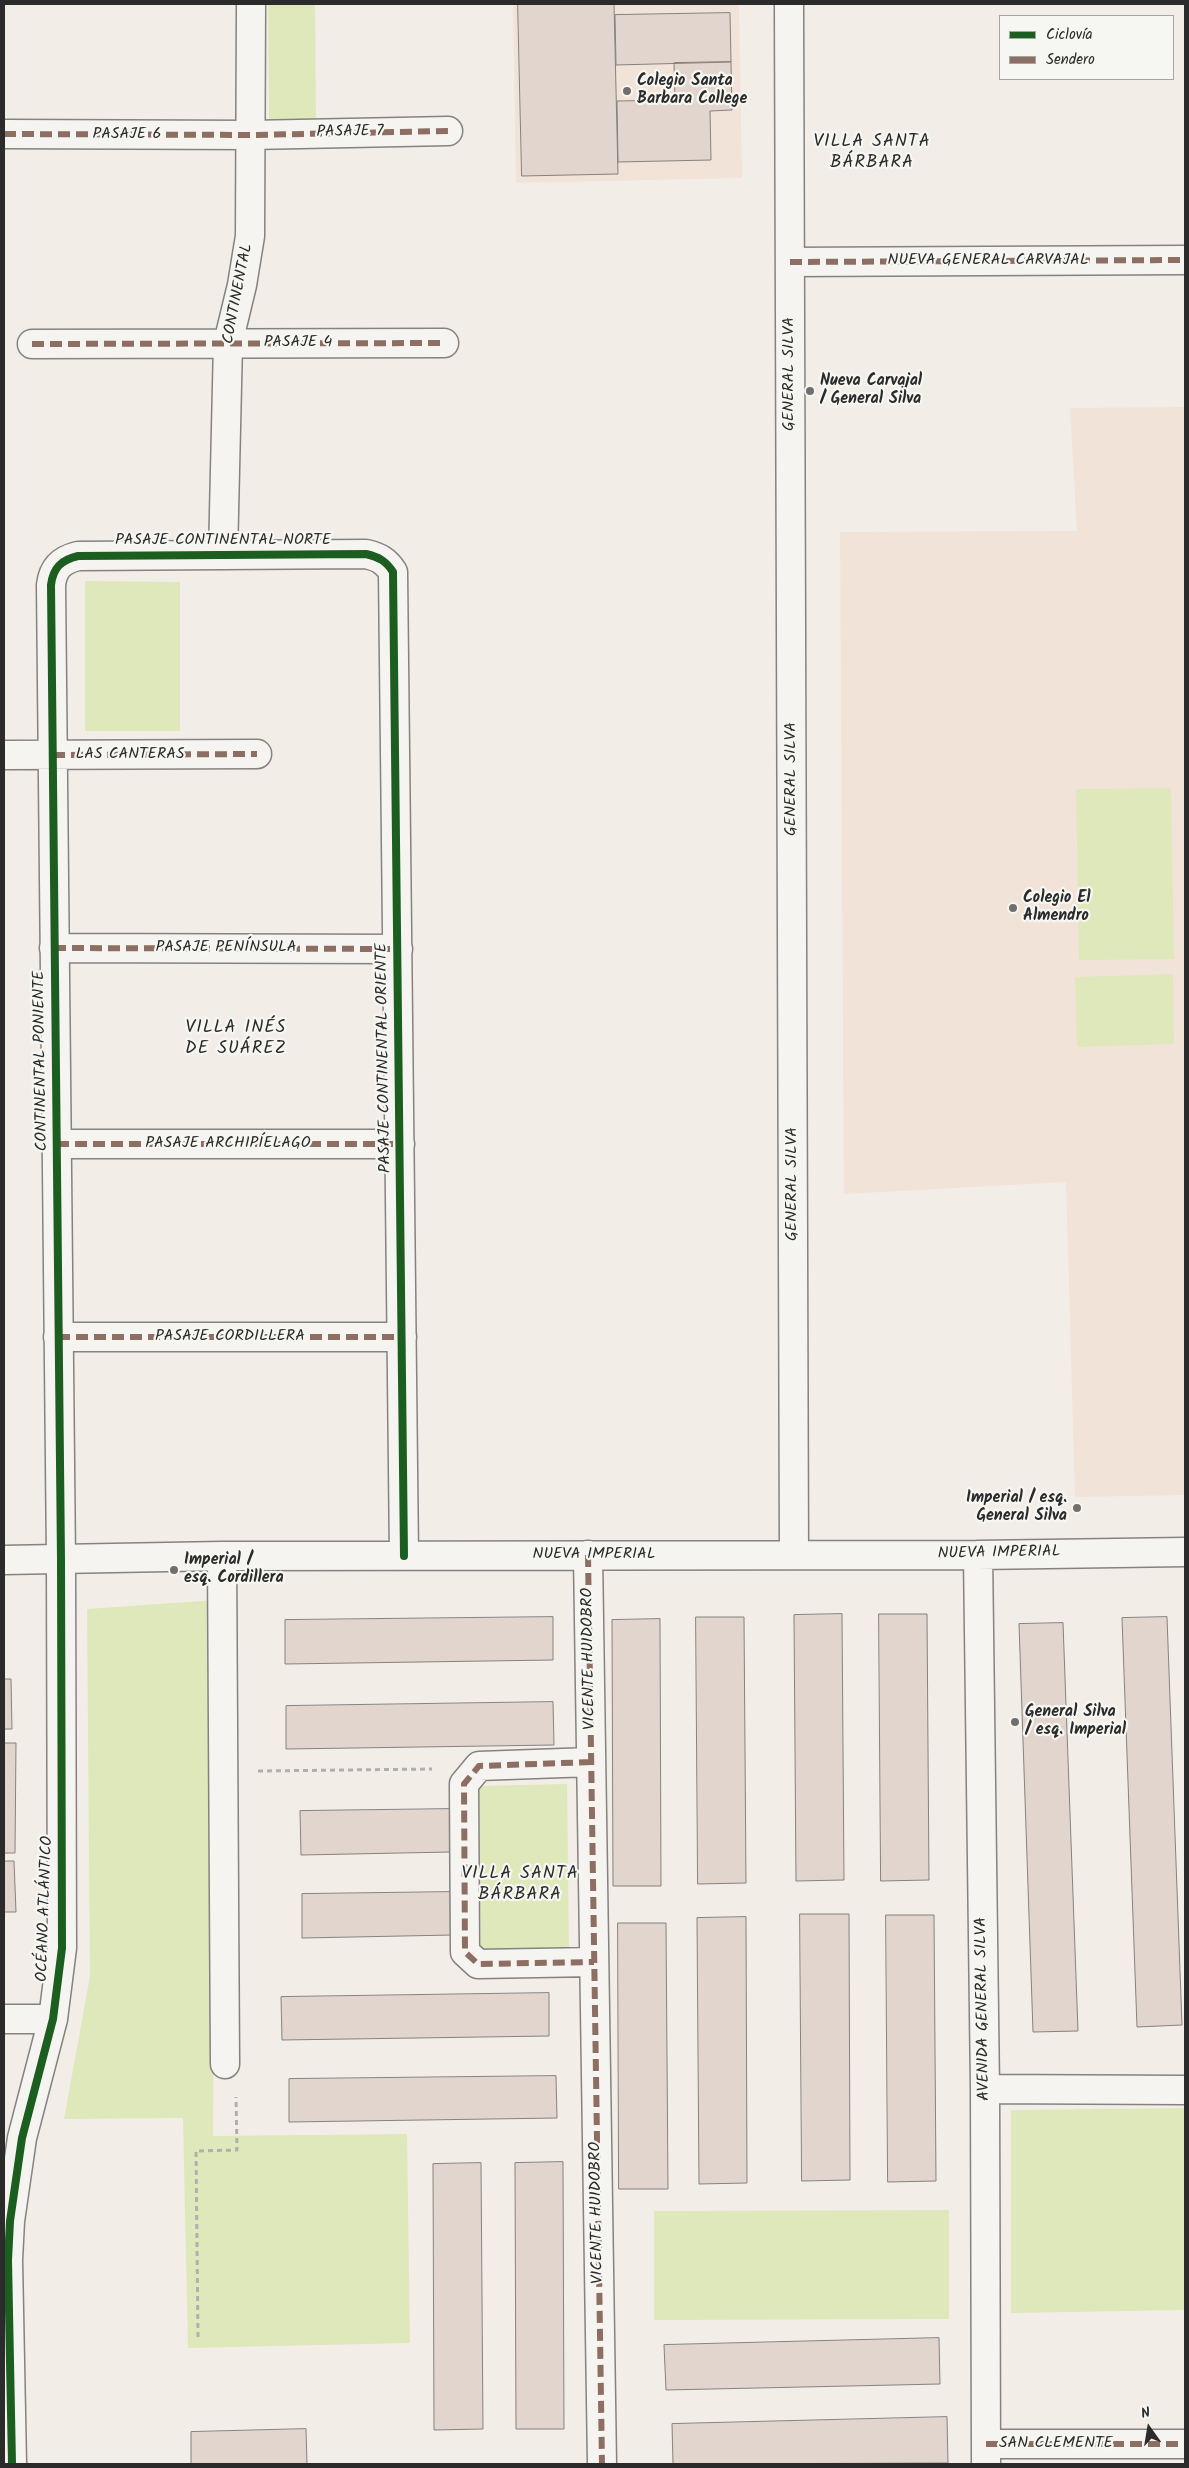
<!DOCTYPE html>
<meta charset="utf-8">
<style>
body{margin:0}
#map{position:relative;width:1189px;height:2468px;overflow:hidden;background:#f3ede8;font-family:Kalam,sans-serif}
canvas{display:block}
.frame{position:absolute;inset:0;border:5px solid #2b2b2b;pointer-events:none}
.legend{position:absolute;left:999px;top:15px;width:175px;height:65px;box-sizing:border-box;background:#f6f6f2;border:1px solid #a5a5a2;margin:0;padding:6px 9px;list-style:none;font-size:15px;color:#2b2b2b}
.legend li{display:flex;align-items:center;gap:10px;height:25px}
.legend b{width:25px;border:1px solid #a5a5a2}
.north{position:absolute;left:1124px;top:2403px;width:50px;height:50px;-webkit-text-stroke:4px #f6f6f2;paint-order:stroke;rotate:347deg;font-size:14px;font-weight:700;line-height:20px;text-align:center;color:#2b2b2b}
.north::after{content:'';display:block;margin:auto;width:18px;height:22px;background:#2b2b2b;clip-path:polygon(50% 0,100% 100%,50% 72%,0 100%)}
</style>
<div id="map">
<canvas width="1189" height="2468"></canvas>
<div class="frame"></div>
<ul class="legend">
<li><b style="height:6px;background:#1b5e20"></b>Ciclovía</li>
<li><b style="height:6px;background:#8d6e63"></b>Sendero</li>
</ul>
<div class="north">N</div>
</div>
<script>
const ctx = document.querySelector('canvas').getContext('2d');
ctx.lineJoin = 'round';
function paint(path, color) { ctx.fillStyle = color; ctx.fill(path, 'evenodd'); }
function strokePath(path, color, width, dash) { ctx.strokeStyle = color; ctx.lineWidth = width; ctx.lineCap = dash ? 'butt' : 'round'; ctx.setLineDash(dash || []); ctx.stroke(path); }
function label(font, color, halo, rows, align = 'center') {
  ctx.font = font + ' Kalam,sans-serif'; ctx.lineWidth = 4.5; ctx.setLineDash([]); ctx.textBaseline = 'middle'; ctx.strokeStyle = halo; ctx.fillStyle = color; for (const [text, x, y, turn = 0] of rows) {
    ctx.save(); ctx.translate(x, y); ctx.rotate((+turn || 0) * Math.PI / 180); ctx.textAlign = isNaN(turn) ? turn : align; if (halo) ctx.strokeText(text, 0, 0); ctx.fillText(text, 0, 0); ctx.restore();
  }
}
const built = new Path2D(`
 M513,4H739L742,178L516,183Z
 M1185,407V1495L1075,1497L1066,1182L844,1194L840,532L1077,531L1070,408Z`);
const green = new Path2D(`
 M268,4H315L316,123H269Z
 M85,581L180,582V731H85Z
 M1171,788L1174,959L1079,960L1076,789Z
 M1173,974L1174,1044L1077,1047L1075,977Z
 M216,1600L213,2136L407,2134L410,2343L188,2348L183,2118L64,2119L90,1976L87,1609Z
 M567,1784L569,1950H481L476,1786Z
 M1185,2108V2310L1011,2313V2110Z
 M949,2210V2319L654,2320V2211Z`);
const building = new Path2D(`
 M518,4H614L618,174L522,176Z
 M730,13L731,62L616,65L615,15Z
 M731,62L732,110L710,111L711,160L618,162L617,101L675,100L674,63Z
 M842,1614L844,1880L796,1881L794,1615Z
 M879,1614H927L929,1880L881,1881Z
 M553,1617V1660L285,1664V1620Z
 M696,1617H744L746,1883L698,1884Z
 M1167,1617L1182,2025L1137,2027L1122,1618Z
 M660,1619L661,1886H613L612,1620Z
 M1063,1623L1078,2031L1033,2032L1019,1624Z
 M4,1679H11L12,1729H4Z
 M553,1702L554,1745L286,1749V1706Z
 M4,1743H16L15,1853H4Z
 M451,1809V1852L301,1855L300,1811Z
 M4,1861H14L16,1912H4Z
 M452,1892L453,1935L302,1938V1894Z
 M800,1914H849L850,2180L802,2181Z
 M886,1915H934L936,2181L888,2182Z
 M746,1917L747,2183L699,2184L697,1918Z
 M618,1923H666L668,2189H619Z
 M549,1993V2036L282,2040L281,1997Z
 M556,2076L557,2118L289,2122V2079Z
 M563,2162L564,2429H516L515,2163Z
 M481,2163L483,2429L434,2430L433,2164Z
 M939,2338L940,2384L666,2390L664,2345Z
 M947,2417L948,2463L673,2464L672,2424Z
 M306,2429L307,2464H191V2432Z`);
const path = new Path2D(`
 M258,1771L432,1769
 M198,2337L196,2151L237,2150L236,2097`);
const minor = new Path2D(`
 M789,4L794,1555
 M4,134L251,135L448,131
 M790,262L1185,260
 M32,344L444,343
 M223,555L228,343L242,285L250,236L251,4
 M4,755L257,754
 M54,948L398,949
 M57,1144H400
 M58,1337H402
 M588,1555L602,2464
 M978,1555L985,2089L986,2464
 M222,1556L225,2064
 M4,1560L222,1556L978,1555L1185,1552
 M591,1762L479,1766L464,1784L465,1952L478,1964L594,1962
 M4,2019H53
 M985,2089L1185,2090
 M986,2444H1185
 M12,2464L8,2260L10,2221L22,2138L53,2019L62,1948L61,1560L51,585C53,568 61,560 78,556L366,554C379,557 386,561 393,572L404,1556`);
const quiet = new Path2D(`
 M4,134L251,135L448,131
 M790,262L1185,260
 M32,344L444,343
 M53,755L257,754
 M54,948L398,949
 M57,1144H400
 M58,1337H402
 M588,1555L602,2464
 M591,1762L479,1766L464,1784L465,1952L478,1964L594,1962
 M986,2444H1185`);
const cycleway = new Path2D(`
 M12,2464L8,2260L10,2221L22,2138L53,2019L62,1948L61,1560L51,585C53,568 61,560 78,556L366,554C379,557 386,561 393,572L404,1556`);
const markers = [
 [627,91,5,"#716f6d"],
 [810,391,5,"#716f6d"],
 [1013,908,5,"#716f6d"],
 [1077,1508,5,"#716f6d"],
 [174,1570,5,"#716f6d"],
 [1015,1722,5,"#716f6d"]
];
const poiNames = [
 ["Colegio Santa",637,82],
 ["Barbara College",637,100],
 ["Nueva Carvajal",820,382],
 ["/ General Silva",820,400],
 ["Colegio El",1023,899],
 ["Almendro",1023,917],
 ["Imperial / esq.",1067,1499,"right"],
 ["General Silva",1067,1517,"right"],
 ["Imperial /",184,1561],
 ["esq. Cordillera",184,1579],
 ["General Silva",1025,1713],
 ["/ esq. Imperial",1025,1731]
];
const streetNames = [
 ["PASAJE 7",350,133,-1],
 ["PASAJE 6",127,135],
 ["NUEVA GENERAL CARVAJAL",988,261],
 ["CONTINENTAL",239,294,-79],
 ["PASAJE 4",298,343],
 ["GENERAL SILVA",790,374,-90],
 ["PASAJE CONTINENTAL NORTE",223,541],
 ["LAS CANTERAS",130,755],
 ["GENERAL SILVA",792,779,-90],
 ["PASAJE PENÍNSULA",226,948],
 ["PASAJE CONTINENTAL ORIENTE",385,1058,-91],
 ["CONTINENTAL PONIENTE",42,1061,-91],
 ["PASAJE ARCHIPÍELAGO",228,1144],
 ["GENERAL SILVA",793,1184,-90],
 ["PASAJE CORDILLERA",230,1337],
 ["NUEVA IMPERIAL",999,1554,-1],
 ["NUEVA IMPERIAL",594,1555],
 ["VICENTE HUIDOBRO",590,1659,-91],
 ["OCÉANO ATLÁNTICO",46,1909,-88],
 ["AVENIDA GENERAL SILVA",984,2009,-91],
 ["VICENTE HUIDOBRO",598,2213,-91],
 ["SAN CLEMENTE",1056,2444]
];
const neighbourhoodNames = [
 ["VILLA SANTA",872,143],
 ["BÁRBARA",872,164],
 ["VILLA INÉS",236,1029],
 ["DE SUÁREZ",236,1050],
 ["VILLA SANTA",520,1875],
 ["BÁRBARA",520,1896]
];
paint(built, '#f2e3d8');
paint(green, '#dfe8bb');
paint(building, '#e1d5cd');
strokePath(building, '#858280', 1);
strokePath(minor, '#858280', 31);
strokePath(path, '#b0afad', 3, [5, 4]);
strokePath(minor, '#f5f4f1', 28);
strokePath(quiet, '#8d6e63', 6, [12, 6]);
strokePath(cycleway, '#1b5e20', 8);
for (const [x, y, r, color] of markers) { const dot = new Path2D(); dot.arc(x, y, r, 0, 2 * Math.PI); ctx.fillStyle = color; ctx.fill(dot); strokePath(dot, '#f6f6f2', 2); }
label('bold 16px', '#2b2b2b', '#f6f6f2', poiNames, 'left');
label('16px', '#2b2b2b', '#f6f6f2', streetNames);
ctx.letterSpacing = '1px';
label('18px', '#2b2b2b', '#f6f6f2', neighbourhoodNames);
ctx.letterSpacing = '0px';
</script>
